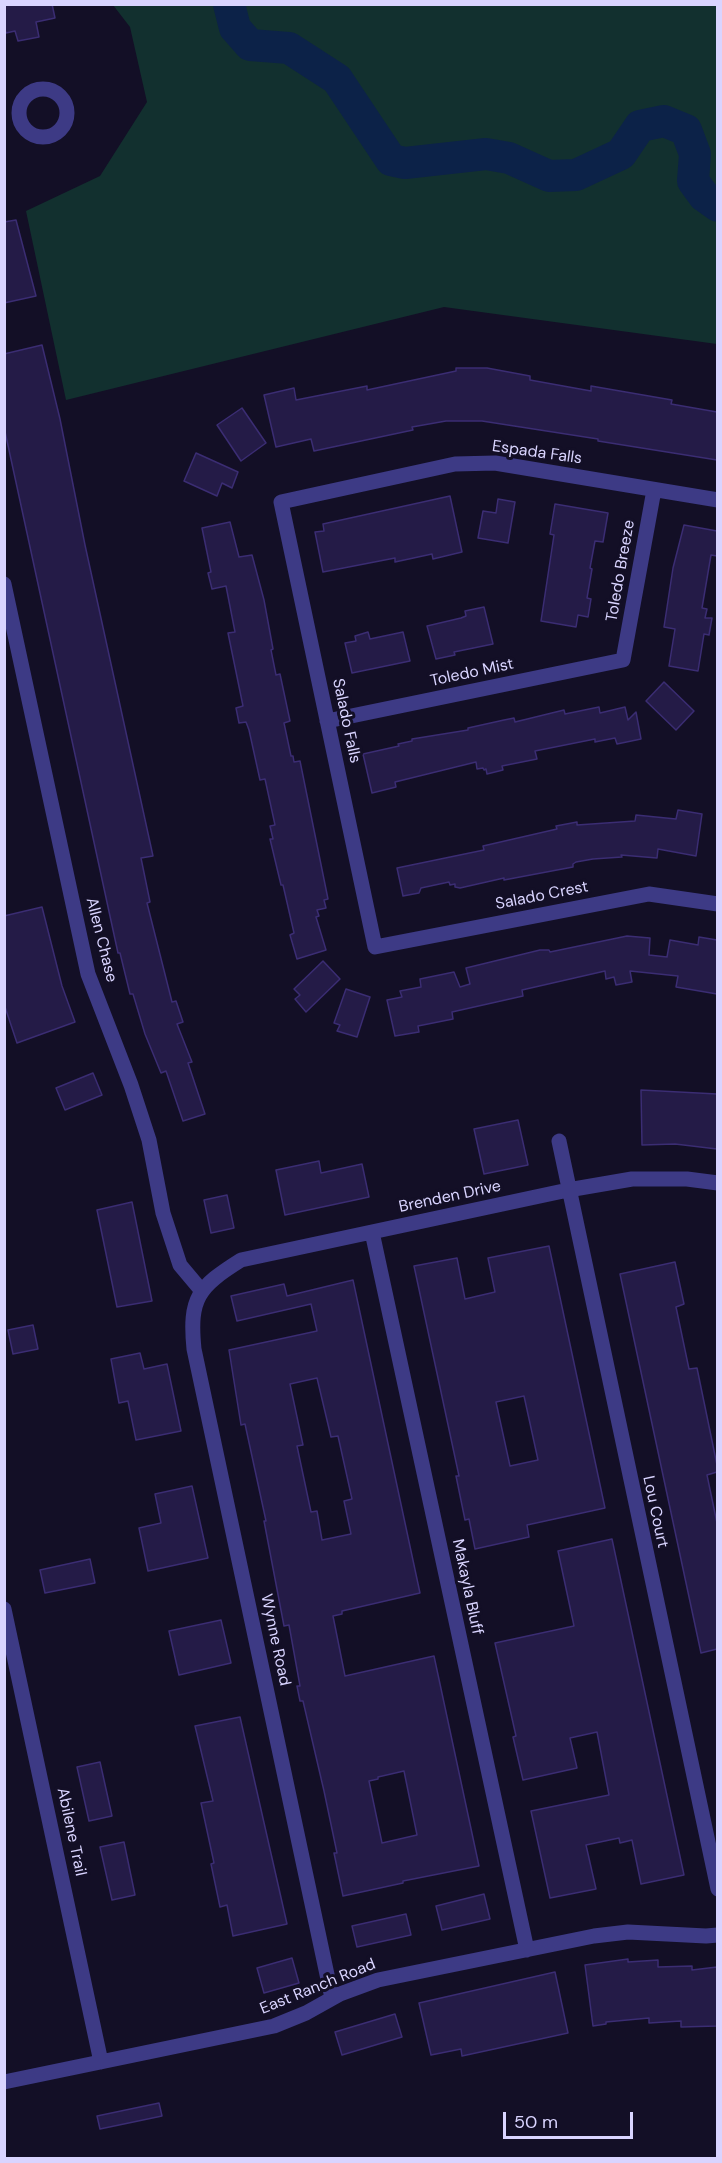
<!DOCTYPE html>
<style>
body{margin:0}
#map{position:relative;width:722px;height:2163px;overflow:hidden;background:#130f26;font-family:"DM Sans",sans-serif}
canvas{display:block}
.frame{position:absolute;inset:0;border:6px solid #d9d4ff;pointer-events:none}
.scale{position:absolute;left:503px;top:2112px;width:130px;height:27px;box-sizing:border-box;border:3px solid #d9d4ff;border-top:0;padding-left:8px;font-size:18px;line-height:21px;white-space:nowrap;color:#d9d4ff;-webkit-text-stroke:4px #130f26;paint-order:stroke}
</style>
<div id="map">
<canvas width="722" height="2163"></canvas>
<div class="frame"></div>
<div class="scale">50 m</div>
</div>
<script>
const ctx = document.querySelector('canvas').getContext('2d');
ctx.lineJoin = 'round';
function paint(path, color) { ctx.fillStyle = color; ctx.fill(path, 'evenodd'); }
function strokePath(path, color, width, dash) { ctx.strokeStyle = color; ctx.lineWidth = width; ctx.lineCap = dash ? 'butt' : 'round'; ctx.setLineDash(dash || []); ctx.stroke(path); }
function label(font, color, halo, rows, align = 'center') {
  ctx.font = font + ' "DM Sans",sans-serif'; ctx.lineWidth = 6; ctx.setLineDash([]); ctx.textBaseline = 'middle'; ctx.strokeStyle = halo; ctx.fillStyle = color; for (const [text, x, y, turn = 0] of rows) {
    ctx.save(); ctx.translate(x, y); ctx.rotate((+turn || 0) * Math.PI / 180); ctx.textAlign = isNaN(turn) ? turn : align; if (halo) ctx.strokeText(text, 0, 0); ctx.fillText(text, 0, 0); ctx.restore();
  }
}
const green = new Path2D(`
 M113,5H717V344L444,307L66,400L26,211L100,176L147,102L130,27Z`);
const river = new Path2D(`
 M229,4L235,28L250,45L289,48L337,79L391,160L405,163L486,154L509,158L549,176L576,175L621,154L640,126L664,121L686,130L695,154L693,181L704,196L718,206`);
const building = new Path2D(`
 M11,4H52L55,18L36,22L39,37L18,41L15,31L6,33L4,26V6Z
 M16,220L36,296L4,303V222Z
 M42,345L60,419L85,545L153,856L141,858L150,902L147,903L172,1002L176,1001L183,1022L177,1024L192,1062L188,1063L205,1114L183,1121L166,1071L161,1073L145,1034L133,994H130L120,953H118L4,427V354Z
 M456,368H487L530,376V380L591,391V386L672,400L671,404L717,412V460L598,441V439L482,421H446L412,427L413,430L314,451L311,439L276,447L264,395L294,388L296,400L367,386V390L456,371Z
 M242,408L266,443L241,461L217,425Z
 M196,453L238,472L232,488L222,483L217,496L184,481Z
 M450,496L462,552L433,559L432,554L395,562V558L323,572L315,532L324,531L323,524Z
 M498,499L515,502L508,543L478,538L483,511L496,513Z
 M555,504L608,513L603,542L595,541L590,568L592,569L587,598L591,599L588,617L578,615L576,627L541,621L554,535L550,534Z
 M230,522L239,557L252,555L264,600L273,649L271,650L276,675L280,674L290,721L284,723L291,756H293L294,762L300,761L328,899L324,900L326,908L317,910L319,916L316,917L326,950L297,959L290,935L294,933L283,885H281L270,839H273L270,826L275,825L265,779L260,780L249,730L246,722L239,723L236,708L243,706L228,633L235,632L226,586L212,589L208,573L211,572L202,528Z
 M684,525L717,531V556L711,555L702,608L707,609L705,618H712L709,635L704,634L698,671L669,666L675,629L664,627L673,568Z
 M484,607L493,644L454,652L455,655L436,659L427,626L461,618L466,616L465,611Z
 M368,632L370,639L403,632L410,661L352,673L345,643L356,641L355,636Z
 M664,682L694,711L676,730L646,701Z
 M599,707L600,713L625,707L628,720L636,712L641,739L617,744L615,738L595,742V739L535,751L537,759L502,766L503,770L487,774L486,769L484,770L483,768L477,769L476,762L395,782L396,787L372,793L363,754L399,746L398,744L412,741V739L468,730V728L504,720L514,718L515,722L564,710L565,714Z
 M678,810L702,814L696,856L658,849L657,858L621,855L622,857L593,859L576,862L573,864V867L504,880V878L460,888L455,887V884L450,885L449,882L421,888L419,893L403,896L397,868L484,850L483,846L557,829L556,826L577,822V825L635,821L636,815L676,819Z
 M42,907L62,986L75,1022L17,1043L4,1004V916Z
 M627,936L650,938L649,955L667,957L670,940L698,945L699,937L717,940V994L676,987L678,976L630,971L632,982L616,985L614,977L606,979L605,971L522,990L523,996L452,1012L453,1019L418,1026L419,1032L395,1036L387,1000L402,997L400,991L421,987L420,979L454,972L460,987L470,984L466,968L540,950H549L550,952Z
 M323,961L340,979L306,1012L295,999L300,995L294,989Z
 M346,989L370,997L357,1037L337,1031L340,1025L334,1023Z
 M93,1073L102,1095L65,1110L56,1088Z
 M641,1090L717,1094V1149L675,1144L642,1145Z
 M518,1120L528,1165L484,1174L474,1129Z
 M319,1161L321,1173L362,1164L369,1197L285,1215L276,1170Z
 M227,1195L234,1228L211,1233L204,1200Z
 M132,1202L152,1301L117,1307L97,1210Z
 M549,1246L605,1508L527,1525L529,1537L475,1549L469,1519L465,1520L456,1476H459L414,1266L457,1258L465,1299L495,1292L488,1258ZM524,1396L538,1460L510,1466L496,1402Z
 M675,1262L684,1304L676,1307L689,1369L697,1368L717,1465V1472L707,1475L717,1523V1649L701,1653L620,1274Z
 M353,1280L420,1593L342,1611V1614L333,1616L345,1676L434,1656L479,1866L403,1881V1883L343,1896L334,1853H337L324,1791L303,1701H300L297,1686H300L289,1625L284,1626L264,1521H266L245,1424L241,1425L229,1350L317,1331L311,1304L237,1321L231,1296L284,1284L287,1296ZM317,1378L331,1437L338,1436L352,1499L344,1501L351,1534L322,1540L317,1511L311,1512L297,1446L303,1445L290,1384ZM404,1771L417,1835L382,1843L369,1781L378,1779V1777Z
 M33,1325L38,1349L13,1354L8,1330Z
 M140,1353L144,1369L167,1364L181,1431L136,1440L128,1401L119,1403L111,1359Z
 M192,1486L208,1558L148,1571L139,1528L161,1523L155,1494Z
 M612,1539L684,1875L641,1884L632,1840L620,1843L619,1838L586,1845L596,1889L550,1898L531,1811L609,1795L597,1732L570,1738L577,1768L523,1780L513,1737L516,1736L495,1643L574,1626L558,1551Z
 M90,1559L95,1583L45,1593L40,1570Z
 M221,1620L231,1663L179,1675L169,1631Z
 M240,1717L287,1924L233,1936L227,1905L220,1907L211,1864L214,1863L201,1803L213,1801L195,1726Z
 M100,1762L112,1816L89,1821L77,1767Z
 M124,1842L135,1895L112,1900L100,1847Z
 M484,1894L490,1919L442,1930L436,1906Z
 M406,1914L411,1935L357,1947L352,1926Z
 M292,1958L299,1983L264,1993L257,1968Z
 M628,1959V1962L658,1960V1967L692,1966V1970L717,1967V2026L681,2027V2021L649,2023V2018L606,2022V2024L593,2026L585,1965Z
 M555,1972L568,2033L462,2056L461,2049L431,2055L419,2003Z
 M395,2014L402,2037L342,2055L335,2032Z
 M159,2103L162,2116L100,2129L97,2116Z`);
const minor = new Path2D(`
 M19 113a24 24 0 1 1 48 0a24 24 0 1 1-48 0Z
 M718,500L495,463L455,464L281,502L375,947L649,894L718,904
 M4,584L88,974L131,1085L149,1140L163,1213L180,1265L201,1290
 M327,721L623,660L654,490
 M559,1141L718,1889
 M372,1232L527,1950
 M4,1609L101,2062
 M332,1998L194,1349C189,1298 198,1287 241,1260L568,1190L632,1179H687L718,1183
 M4,2082L274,2026L306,2013L340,1994L378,1980L594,1936L628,1932L706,1936L718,1935`);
const streetNames = [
 ["Espada Falls",537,453,8],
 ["Toledo Breeze",621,571,-80],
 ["Toledo Mist",472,673,-12],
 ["Salado Falls",346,721,78],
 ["Salado Crest",542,896,-11],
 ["Allen Chase",101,940,76],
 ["Brenden Drive",450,1197,-12],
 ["Lou Court",655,1512,78],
 ["Makayla Bluff",467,1587,78],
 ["Wynne Road",275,1640,78],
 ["Abilene Trail",71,1832,78],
 ["East Ranch Road",318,1987,-22]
];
paint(green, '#12302f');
strokePath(river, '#0c2248', 32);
paint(building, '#241b47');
strokePath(building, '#3b2d73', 1.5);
strokePath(minor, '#3d3a85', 15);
label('16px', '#d9d4ff', '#130f26', streetNames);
</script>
